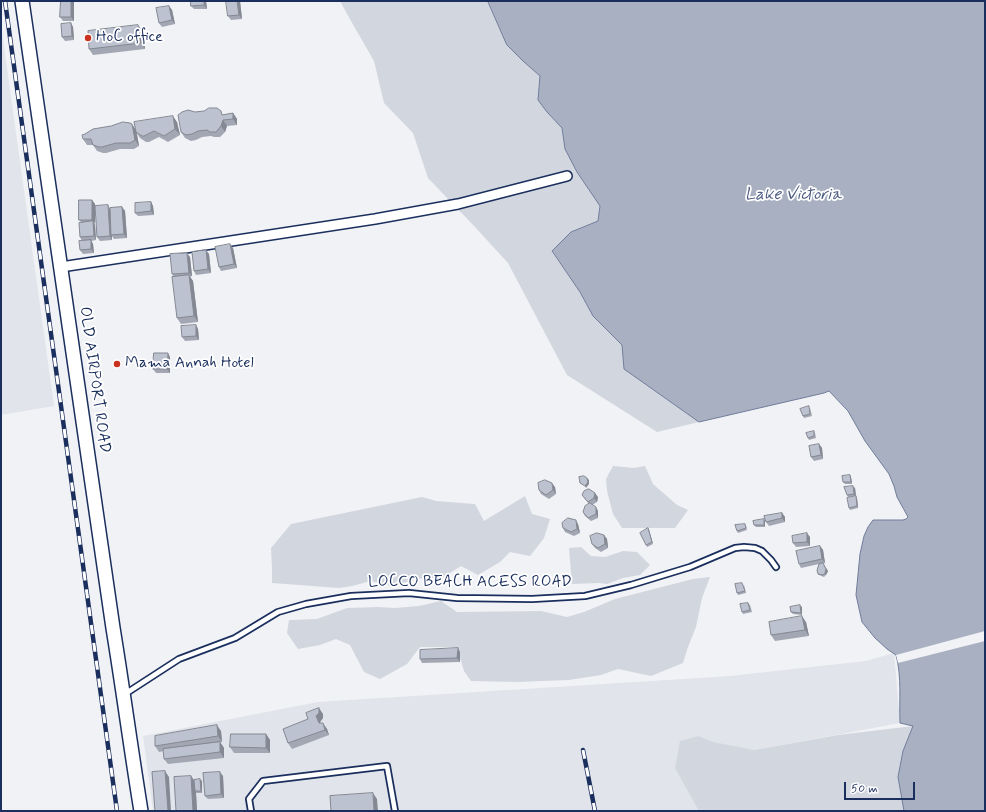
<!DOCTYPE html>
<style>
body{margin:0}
#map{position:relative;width:986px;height:812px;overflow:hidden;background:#f1f2f5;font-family:Mynerve,sans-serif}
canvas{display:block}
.frame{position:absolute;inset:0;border:2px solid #1b2f5e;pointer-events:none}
.scale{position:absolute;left:844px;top:782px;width:71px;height:18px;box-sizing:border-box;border:2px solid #1b2f5e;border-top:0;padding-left:5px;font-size:12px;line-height:14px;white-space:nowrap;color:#1b2f5e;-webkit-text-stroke:3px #fff;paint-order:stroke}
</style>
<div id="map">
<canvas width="986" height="812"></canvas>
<div class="frame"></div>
<div class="scale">50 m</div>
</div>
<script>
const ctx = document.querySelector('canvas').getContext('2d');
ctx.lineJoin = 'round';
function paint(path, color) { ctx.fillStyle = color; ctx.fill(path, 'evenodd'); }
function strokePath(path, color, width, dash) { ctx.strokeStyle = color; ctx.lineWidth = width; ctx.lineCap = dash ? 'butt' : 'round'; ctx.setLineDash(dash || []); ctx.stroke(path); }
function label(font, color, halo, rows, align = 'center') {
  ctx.font = font + ' Mynerve,sans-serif'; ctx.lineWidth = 3.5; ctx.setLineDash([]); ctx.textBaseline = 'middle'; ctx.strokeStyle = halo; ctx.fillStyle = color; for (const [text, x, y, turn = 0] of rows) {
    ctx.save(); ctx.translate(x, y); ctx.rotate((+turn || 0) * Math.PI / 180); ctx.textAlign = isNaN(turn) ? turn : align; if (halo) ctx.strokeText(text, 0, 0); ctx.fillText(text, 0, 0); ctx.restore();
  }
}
const built = new Path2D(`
 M1,25L54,406L1,415Z
 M894,653L900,723L733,754L755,811H153L143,736L318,702L730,676L866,661Z`);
const green = new Path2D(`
 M340,1H488L497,19L523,61L540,76L538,100L547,112L562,128L565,149L577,172L600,206L598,221L571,232L552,252L580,292L593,316L622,345L624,369L699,422L657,432L567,375L508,263L475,227L428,178L413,133L384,103L374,61L351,21Z
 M613,466L634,468L645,466L653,484L677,505L688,510L675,528H622L613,514L607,491L606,479Z
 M525,496L532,514L550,519L544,538L530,556L510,552L500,562L478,575L461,566L444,577L417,579L392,586L371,581L352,586L339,588L272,583V569L271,548L291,524L422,497L436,501L475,504L484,521Z
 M581,547L591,556L605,557L623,551L637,552L650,565L640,575L623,578L607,584L599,583L572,584L569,548Z
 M710,577L702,598L696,627L688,647L683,663L651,676L618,669L601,675L569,680L517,682L471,681L464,671L457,647H420L407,664L380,679L364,672L350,645L336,639L320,645L298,649L287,633L289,620L317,619L347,608L378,607L395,608L419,606L441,601L457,612L541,611L567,617L584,612L615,599L693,579Z
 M913,726L903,751L898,777L904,811H699L675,768L680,741L698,736L713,742L754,750L838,735Z`);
const water = new Path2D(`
 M488,1H985V811H904L898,777L903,751L913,726L900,723C899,700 902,678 896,655L887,649L875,638L862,622L856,595L860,554L864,536L868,527L873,520H903L906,519L908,517L897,497L894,486L889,474L865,441L848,411L829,391L824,393L699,422L624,369L622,345L593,316L580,292L552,251L571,232L598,221L600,206L577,172L565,149L562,128L547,112L538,100L540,76L523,61L507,45Z`);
const pier = new Path2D(`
 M985,631V641L898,663L896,655Z`);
const service = new Path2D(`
 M125,694L179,659L235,638L278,612L306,604L351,596L409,593L457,598L532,599L585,596L631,585L690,567L735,548L744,547L755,548L762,551L771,560L776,567
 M251,811L249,799L263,781L387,766L395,811`);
const minor = new Path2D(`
 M61,267L375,219L458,204L567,176`);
const secondary = new Path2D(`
 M22,1L113,628C123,689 131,750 141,811`);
const rail = new Path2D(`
 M5,1L117,811
 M583,750L595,811`);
const wall = new Path2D(`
 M61,1H74V21H63L60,17Z
 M206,1L207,9H194L191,6Z
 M240,1L242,19L231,20L228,16Z
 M169,6L172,10L175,24L162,27L159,23Z
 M71,23L73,27L74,40L65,41L62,37Z
 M143,31L145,49L93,55L89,49Z
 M195,112L224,115L233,113L237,119V125L227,126L225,132L220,137H214L211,136L202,137L196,140L191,141L185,138L181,132Z
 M177,122L180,135L168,142L159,137L149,142H146L140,138L137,133L139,146L134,149H120L106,153H103L97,151L93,145H87L83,139Z
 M92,200L95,204V223L94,224L95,225L96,240L91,241L93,244L94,253L83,254L80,250L82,241L80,237L81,222L79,220Z
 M151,202L153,206L154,215L138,216L135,213Z
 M122,207L125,211L127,238L114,239L112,236V240L100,241L97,237L110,208Z
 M233,248L237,268L221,271L219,267Z
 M209,254L211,273L196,275L194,271Z
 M190,257L192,276L190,277L193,281L198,322L181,324L177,318L174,277L172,274Z
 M196,325L198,329L199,340L185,341L182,337Z
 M170,357V373H156L153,369Z
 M810,408L812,416L804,418L803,416Z
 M814,431L815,433L816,438L809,440L808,438Z
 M819,444L822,448L823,459L814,461L811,457Z
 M850,475L851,477L852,484H845L843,482Z
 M555,487L556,494L549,499L541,494L539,490Z
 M855,488L856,496L848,497L847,495Z
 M582,495L598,497L597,502L592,505L598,511V518L591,521L585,516L583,512L589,504Z
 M856,496L857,498L858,508L850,510L849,508Z
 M782,513L785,517V522L769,526L766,522Z
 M765,521V527H756L754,525Z
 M578,524L580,533L574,536L565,532L563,528Z
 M745,524L746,526L747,530L738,533L737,531Z
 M648,528L649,530L653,544L647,547L646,545Z
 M604,535L607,539L608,548L601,552L595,548L592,544Z
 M810,537V546L796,547L793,543Z
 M820,546L823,550L825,563L823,564L828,571L826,575L824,577L819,575L818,574L819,564L801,568L799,564Z
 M744,585L746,593L738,595L737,593Z
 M748,603L750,605L752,612L743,614L742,612Z
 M802,607V615L793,614L791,612Z
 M806,622L809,636L775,641L771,635Z
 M460,652V662L422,663L420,659Z
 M323,714V718L320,722V723L327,729L329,735L292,749L288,743Z
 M221,731L222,742H220L224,748V758L168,764L164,759V751L159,752L155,746Z
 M266,734L270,740V753H234L230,747Z
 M191,776L194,780L202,781V793H196L197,811H176Z
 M223,776L224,798L208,799L205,796Z`);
const shadedWall = new Path2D(`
 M71,1H74V21L71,17Z
 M204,1H206L207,9L204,5Z
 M237,1H240L242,19L239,15Z
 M169,6L172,10L175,24L172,20Z
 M71,23L73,27L74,40L72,36Z
 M138,25L143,31L145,49L141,43Z
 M233,113L237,119V125L233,119Z
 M173,116L177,122L180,135L175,129Z
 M223,120L227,126L225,132L221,126Z
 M132,124L136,130L139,146L135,140Z
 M92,200L95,204V223L92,220Z
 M151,202L153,206L154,215L151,211Z
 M108,205L110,209L111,235L112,236V240L110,236Z
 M122,207L125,211L127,238L124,234Z
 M93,221L95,225L96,240L94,236Z
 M91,240L93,244L94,253L91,249Z
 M230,244L233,248L237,268L234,264Z
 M206,250L209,254L211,273L208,269Z
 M187,253L190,257L192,276L189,273Z
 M189,275L193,281L198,322L194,316Z
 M196,325L198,329L199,340L196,336Z
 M168,353L170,357V373L167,369Z
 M819,444L822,448L823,459L821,455Z
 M850,475L851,477L852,484L851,482Z
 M587,478L589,480V484L586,488L585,486Z
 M552,483L555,487L556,494L553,490Z
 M853,486L855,488L856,496L854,494Z
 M595,493L598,497L597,502L594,498Z
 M856,496L857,498L858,508L857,506Z
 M596,507L598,511V518L596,514Z
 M782,513L785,517V522L782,518Z
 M764,519L765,521V527L764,525Z
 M576,520L578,524L580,533L577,529Z
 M648,528L649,530L653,544L652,542Z
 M807,533L810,537V546L807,542Z
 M604,535L607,539L608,548L605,544Z
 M820,546L823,550L825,563L822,559Z
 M824,565L828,571L826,575L825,573Z
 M800,605L802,607V615L801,613Z
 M802,616L806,622L809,636L805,630Z
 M458,648L460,652V662L457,658Z
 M319,708L323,714V718L320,722L323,729L319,723L316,716Z
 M323,723L327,729L329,735L325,730Z
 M217,725L221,731L222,742L218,736Z
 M266,734L270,740V753L266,748Z
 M220,742L224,748V758L220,752Z
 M165,771L169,777L171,811H168Z
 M220,772L223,776L224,798L221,794Z
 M191,776L195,782V791L196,793L197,811H193Z
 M200,779L202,781V793L201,791Z
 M373,793L377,799L378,811H374Z`);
const building = new Path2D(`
 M61,1H71V17H60Z
 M191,1H204V5L191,6Z
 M226,1H237L239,15L228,16Z
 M169,6L172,20L159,23L156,8Z
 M71,23L72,36L62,37L61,24Z
 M138,25L141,43L89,49L88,31Z
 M209,108H217L221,111L222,115L233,113V119L223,120L221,126L216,132H210L207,130L198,131L192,134L186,135L181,132L178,115L182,112L188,110L195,112L204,111Z
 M173,116L175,129L164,136L154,131L144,136H142L136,132L134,122Z
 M123,122L130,123L132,124L135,140L130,143H116L102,147H99L93,145L91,139H83L82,135L85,134L93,129L111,126Z
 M79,200H92V220H79Z
 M151,202V211L135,213V203Z
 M108,205L110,236L97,237L95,206Z
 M122,207L124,234L111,235L110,208Z
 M93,221L94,236L80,237L79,223Z
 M91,240V249L80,250L79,241Z
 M230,244L234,264L219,267L215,247Z
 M206,250L208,269L194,271L192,252Z
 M187,253L189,273L172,274L170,254Z
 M189,275L194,316L177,318L172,277Z
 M196,325V336L182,337L181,326Z
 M154,353H168L167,369H153Z
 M809,406L810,414L803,416L800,409Z
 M814,431V436L808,438L806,433Z
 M819,444L821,455L811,457L809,446Z
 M850,475L851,482H843L842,476Z
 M584,476L587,478L588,482L585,486L580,483L579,477Z
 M545,480L552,483L553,490L546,495L539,490L538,483Z
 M853,486L854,494L847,495L844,487Z
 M589,489L595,493L594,498L588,502L582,495L584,491Z
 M856,496L857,506L849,508L847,498Z
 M590,503L596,507V514L588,518L583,512L585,506Z
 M782,513V518L766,522L764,516Z
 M568,518L576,520L577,529L571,532L563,528L562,523Z
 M764,519V525H754L753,521Z
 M745,524L746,528L737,531L735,525Z
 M648,528L652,542L646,545L640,533Z
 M597,533L604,535L605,544L598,548L592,544L590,536Z
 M807,533V542L793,543L792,536Z
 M820,546L822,559L799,564L796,551Z
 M823,563L826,569L825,573L823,575L818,574L817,570L819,564Z
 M742,583L745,591L737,593L735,584Z
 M748,603L750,610L742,612L740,604Z
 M800,605L801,613L791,612L790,607Z
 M802,616L805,630L771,635L769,622Z
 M458,648L457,658L420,659V650Z
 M319,708V713L316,716L319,723H323L325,730L288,743L283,729L308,719L306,713Z
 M217,725L218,736L155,746V736Z
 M231,734H266V748L230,747Z
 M220,742V752L164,759L163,749Z
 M165,771L168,811H155L152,772Z
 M220,772L221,794L205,796L203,773Z
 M191,776L193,811H176L174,777Z
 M200,779L201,791H195L194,780Z
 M373,793L374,811H331L330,796Z`);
const markers = [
 [88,38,4,"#c8321e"],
 [117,364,4,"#c8321e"]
];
const poiNames = [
 ["HoC office",96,38],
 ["Mama Annah Hotel",125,364]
];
const streetNames = [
 ["OLD AIRPORT ROAD",94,380,82],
 ["LOCCO BEACH ACESS ROAD",470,583]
];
const waterNames = [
 ["Lake Victoria",793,195]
];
paint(built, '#e1e4ea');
paint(green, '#d2d6df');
paint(water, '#a8b0c2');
strokePath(water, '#707c9a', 1);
paint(pier, '#f1f2f5');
strokePath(service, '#1b2f5e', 8);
strokePath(minor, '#1b2f5e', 12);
strokePath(secondary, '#1b2f5e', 16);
strokePath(service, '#fff', 4.5);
strokePath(minor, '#fff', 9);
strokePath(secondary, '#fff', 13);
strokePath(rail, '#1b2f5e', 4.5);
strokePath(rail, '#fff', 3, [9]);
paint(wall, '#a2a7b3');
paint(shadedWall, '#848892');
paint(building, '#bcc2d0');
strokePath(building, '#848892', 1);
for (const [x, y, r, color] of markers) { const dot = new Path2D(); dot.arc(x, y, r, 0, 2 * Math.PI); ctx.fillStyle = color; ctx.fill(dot); strokePath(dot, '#fff', 1.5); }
label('16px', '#1b2f5e', '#fff', poiNames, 'left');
label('16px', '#1b2f5e', '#fff', streetNames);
label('italic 17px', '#4c5c81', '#fff', waterNames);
</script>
